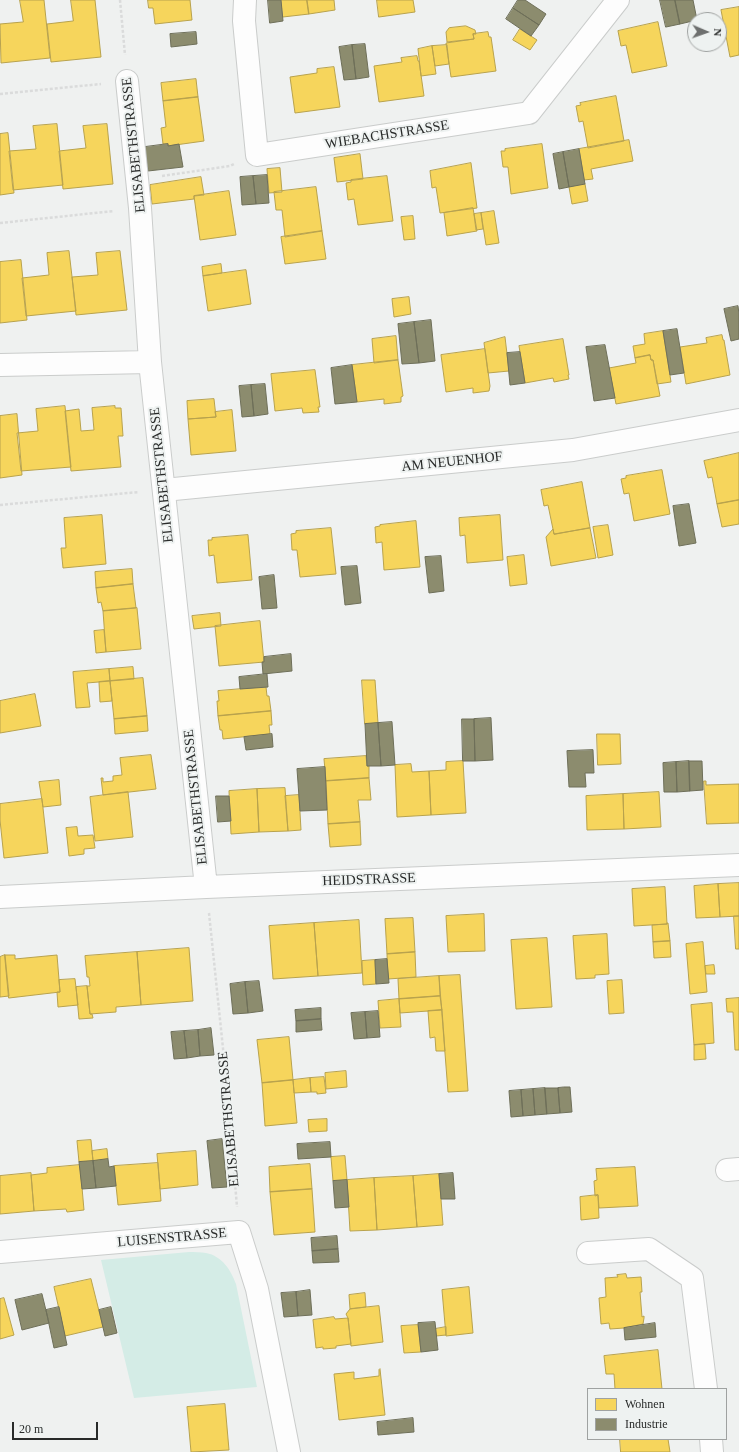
<!DOCTYPE html>
<style>
body{margin:0}
#map{position:relative;width:739px;height:1452px;overflow:hidden;background:#eff1f0;font-family:"Times New Roman",serif}
canvas{display:block}
.legend{position:absolute;left:587px;top:1388px;width:140px;height:52px;box-sizing:border-box;background:#eef2f1;border:1px solid #9fa2a1;margin:0;padding:5px 7px;list-style:none;font-size:12px;color:#282a29}
.legend li{display:flex;align-items:center;gap:8px;height:20px}
.legend b{width:20px;border:1px solid #9fa2a1}
.north{position:absolute;left:687px;top:12px;width:40px;height:40px;box-sizing:border-box;background:#eef2f1;border:1px solid #9fa2a1;border-radius:50%;rotate:92deg;font-size:11px;font-weight:700;line-height:16px;text-align:center;color:#282a29}
.north::after{content:'';display:block;margin:auto;width:14px;height:18px;background:#6e706f;clip-path:polygon(50% 0,100% 100%,50% 72%,0 100%)}
.scale{position:absolute;left:12px;top:1422px;width:86px;height:18px;box-sizing:border-box;border:2px solid #282a29;border-top:0;padding-left:5px;font-size:12px;line-height:14px;white-space:nowrap;color:#282a29;-webkit-text-stroke:3px #eef2f1;paint-order:stroke}
</style>
<div id="map">
<canvas width="739" height="1452"></canvas>
<ul class="legend">
<li><b style="height:11px;background:#f6d55c"></b>Wohnen</li>
<li><b style="height:11px;background:#8c8c6e"></b>Industrie</li>
</ul>
<div class="north">N</div>
<div class="scale">20 m</div>
</div>
<script>
const ctx = document.querySelector('canvas').getContext('2d');
ctx.lineJoin = 'round';
function paint(path, color) { ctx.fillStyle = color; ctx.fill(path, 'evenodd'); }
function strokePath(path, color, width, dash) { ctx.strokeStyle = color; ctx.lineWidth = width; ctx.lineCap = dash ? 'butt' : 'round'; ctx.setLineDash(dash || []); ctx.stroke(path); }
function label(font, color, halo, rows, align = 'center') {
  ctx.font = font + ' "Times New Roman",serif'; ctx.lineWidth = 4; ctx.setLineDash([]); ctx.textBaseline = 'middle'; ctx.strokeStyle = halo; ctx.fillStyle = color; for (const [text, x, y, turn = 0] of rows) {
    ctx.save(); ctx.translate(x, y); ctx.rotate((+turn || 0) * Math.PI / 180); ctx.textAlign = isNaN(turn) ? turn : align; if (halo) ctx.strokeText(text, 0, 0); ctx.fillText(text, 0, 0); ctx.restore();
  }
}
const green = new Path2D(`
 M189,1252C195,1252 201,1252 206,1253C222,1256 231,1270 236,1284L257,1387L134,1398L101,1260Z`);
const homes = new Path2D(`
 M20,0H44L50,58L1,63L0,24L23,22Z
 M71,0H95L101,57L51,62L47,24L73,21Z
 M148,0H190L192,20L155,24L153,8H149Z
 M281,0H307L309,14L283,17Z
 M307,0H334L335,10L309,14Z
 M377,0H413L415,12L379,17Z
 M739,7V55L730,57L721,10Z
 M658,22L667,66L632,73L626,45L621,46L618,31Z
 M466,26L475,30L476,34H473L474,39L447,42L446,32L449,28Z
 M520,29L537,40L530,50L513,40Z
 M488,32L489,37H491L496,71L451,77L446,43L474,39L473,34Z
 M447,45L449,64L435,66L432,46Z
 M432,46L436,74L421,76L418,49Z
 M417,56L418,61H419L424,96L379,102L374,66L402,62L401,58Z
 M334,67L340,107L295,113L290,77L317,73V69Z
 M196,79L198,97L163,101L161,83Z
 M616,96L624,141L588,148L583,121L579,122L576,106L581,105L580,103Z
 M198,97L204,141L168,146V144H163L161,128L166,127L163,101Z
 M57,124L63,185L13,190L9,151L36,149L33,126Z
 M107,124L113,184L63,189L59,151L86,148L83,126Z
 M8,133L14,193L0,195V134Z
 M629,140L633,161L591,169L593,179L584,180L579,149Z
 M542,144L548,188L511,194L508,167H503L501,151H505V149Z
 M360,154L363,179L337,182L334,158Z
 M471,163L477,208L440,213L436,187L432,188L430,171Z
 M280,168L282,192L269,193L267,169Z
 M387,176L393,221L358,225L354,199L348,200L346,183L351,182V180Z
 M201,177L204,195L194,196V199L152,204L150,185Z
 M585,184L588,201L572,204L569,187Z
 M316,187L322,231L285,237L282,210H276L274,192Z
 M229,191L236,235L200,240L194,196Z
 M473,208L477,231L447,236L444,213Z
 M494,211L499,243L486,245L481,213Z
 M481,213L483,229L476,230L474,214Z
 M413,216L415,239L404,240L401,217Z
 M322,231L326,259L285,264L281,237Z
 M69,251L76,311L26,316L22,278L49,275L47,253Z
 M120,251L127,310L76,315L72,277L98,275L96,253Z
 M21,260L27,320L0,323V262Z
 M221,264L222,273L203,276L202,267Z
 M246,270L251,304L208,311L203,276Z
 M409,297L411,314L394,317L392,299Z
 M663,331L671,382L657,384L653,360H651L650,355L635,358L633,346L645,344L644,334Z
 M722,335L723,340H724L730,375L686,384L680,347L707,343L706,338Z
 M396,336L398,360L374,363L372,339Z
 M505,337L509,371L488,373L484,343Z
 M563,339L569,375H568L569,379L554,382L553,378L525,383L519,346Z
 M485,349L490,386L489,391L473,393V388L446,392L441,355Z
 M650,355L651,360H653L660,396L616,404L609,368L636,363L635,358Z
 M398,360L403,396L401,397V402L384,404V399L357,402L352,365Z
 M315,370L320,407H318L319,412L303,413L302,408L275,411L271,374Z
 M214,399L216,417L188,419L187,401Z
 M65,406L71,467L21,471L17,433L38,431L36,409Z
 M115,406V408H121L123,436H118L121,467L71,471L65,411L79,409L81,431L94,430L92,408Z
 M232,410L236,451L191,455L188,419L216,417L215,412Z
 M17,414L22,475L0,478V416Z
 M739,453V500L717,504L712,477L708,478L704,461Z
 M662,470L670,514L634,521L629,493L624,494L621,479L626,478V476Z
 M582,482L590,528L554,534L548,505L544,506L541,490Z
 M739,500V524L722,527L717,504Z
 M102,515L106,564L63,568L61,548H66L64,518Z
 M500,515L503,560L467,563L465,535L460,536L459,518Z
 M416,521L420,567L384,570L382,542L376,543L375,527L380,526V525Z
 M608,525L613,555L598,558L593,527Z
 M331,528L336,574L300,577L297,550H292L291,534L296,533V531Z
 M590,528L596,558L551,566L546,537L553,529L554,534Z
 M248,535L252,580L217,583L214,555L209,556L208,540H212V538Z
 M524,555L527,584L510,586L507,557Z
 M132,569L133,584L96,588L95,572Z
 M133,584L136,608L103,611L101,602L98,603L96,588Z
 M137,608L141,649L106,652L103,611Z
 M220,613L221,626L194,629L192,616Z
 M260,621L264,662L219,666L215,626Z
 M104,630L106,652L96,653L94,631Z
 M133,667L134,679L110,681L109,669Z
 M109,669L110,681L87,683L90,707L76,708L73,672Z
 M143,678L147,716L114,719L110,681Z
 M362,680H375L378,723L365,724Z
 M110,681L112,701L100,702L99,682Z
 M266,687L267,696H269L271,711L218,716L217,701H219L218,691Z
 M35,694L41,726L0,733V701Z
 M271,711L272,725H269L270,734L223,739L222,730H220L218,716Z
 M147,716L148,731L115,734L114,719Z
 M597,734H620L621,764L598,765Z
 M151,755L156,789L103,795L101,778H103V782L113,781V776L122,775L120,758Z
 M366,756L367,766H369V778L326,781L324,759Z
 M463,761L466,813L431,815L429,771L446,770V762Z
 M411,764L412,772L429,771L431,815L397,817L395,765Z
 M369,778L371,800H358L360,822L328,824L326,781Z
 M59,780L61,805L43,807L39,782Z
 M704,781H706V785L739,784V823L707,824Z
 M285,788L288,831L259,832L257,789Z
 M257,789L259,832L231,834L229,791Z
 M128,792L133,837L95,841L90,797Z
 M659,792L661,827L624,829L623,794Z
 M623,794L624,829L587,830L586,796Z
 M299,795L301,830L288,831L285,796Z
 M42,799L48,853L4,858L0,820V804Z
 M360,822L361,845L330,847L328,824Z
 M77,827L78,836L93,835L95,848L84,849V854L69,856L66,828Z
 M739,883V916L720,917L718,884Z
 M718,884L720,917L696,918L694,886Z
 M665,887L667,924L634,926L632,889Z
 M484,914L485,951L448,952L446,916Z
 M734,916H739V949H736Z
 M413,918L415,952L387,954L385,919Z
 M359,920L362,973L318,976L314,923Z
 M314,923L318,976L273,979L269,926Z
 M667,923H668L670,941L653,942L652,925L667,924Z
 M607,934L609,974L595,975V978L576,979L573,936Z
 M547,938L552,1007L516,1009L511,940Z
 M670,941L671,957L654,958L653,942Z
 M703,942L707,992L690,994L686,944Z
 M189,948L193,1001L141,1005L137,952Z
 M137,952L141,1005L116,1007V1012L90,1014L87,986H90L89,977H87L85,956Z
 M415,952L416,977L388,979L387,954Z
 M5,955H15V959L57,955L60,992L9,998Z
 M5,955L9,996L0,997V957Z
 M375,960L376,984L363,985L362,961Z
 M714,965L715,974H706L705,966Z
 M460,975L468,1091L448,1092L439,976Z
 M439,976L440,996L399,999L398,979Z
 M75,979L78,1005L58,1007L57,992H60L59,980Z
 M622,980L624,1013L609,1014L607,981Z
 M87,986L90,1014H92L93,1018L79,1019L76,987Z
 M440,996L442,1010L400,1013L399,999Z
 M739,998V1050H735L733,1012H727L726,999Z
 M399,999L401,1027L380,1028L378,1001Z
 M712,1003L714,1043L694,1045L691,1005Z
 M442,1010L445,1051H436L435,1037L430,1038L428,1011Z
 M289,1037L293,1080L262,1083L257,1040Z
 M705,1044L706,1059L694,1060V1045Z
 M346,1071L347,1087L326,1089L325,1073Z
 M324,1077L326,1093L317,1094V1092H311L310,1078Z
 M310,1078L311,1092L294,1093L293,1080Z
 M293,1080L297,1123L265,1126L262,1083Z
 M327,1119V1131L309,1132L308,1120Z
 M91,1140L93,1161L79,1162L77,1141Z
 M107,1149L108,1159L93,1161L92,1151Z
 M196,1151L198,1185L160,1189L157,1154Z
 M345,1156L347,1180L333,1181L331,1157Z
 M158,1163L161,1201L118,1205L114,1166Z
 M310,1164L312,1189L270,1192L269,1167Z
 M80,1165L84,1210L67,1212L66,1209L34,1211L31,1175L47,1173V1168Z
 M635,1167L638,1206L599,1208L598,1195L595,1196L594,1181L597,1180L596,1169Z
 M31,1173L34,1211L0,1214V1176Z
 M439,1174L443,1225L417,1227L413,1176Z
 M413,1176L417,1227L377,1230L374,1178Z
 M374,1178L377,1230L350,1231L347,1180Z
 M312,1189L315,1232L274,1235L270,1192Z
 M598,1195L599,1218L581,1220L580,1197Z
 M626,1274L627,1278L641,1277L642,1292H640L642,1317L644,1316V1318L643,1324L624,1328L610,1329L609,1323L601,1324L599,1298L606,1297L605,1278L618,1277L617,1275Z
 M91,1279L103,1327L65,1336L54,1287Z
 M469,1287L473,1333L446,1336L442,1290Z
 M365,1293L366,1307L350,1309L349,1295Z
 M4,1298L14,1335L0,1339V1299Z
 M379,1306L383,1342L351,1346L348,1318L346,1314L350,1309Z
 M334,1317L335,1319L348,1318L351,1344L336,1346V1348L323,1349V1347L316,1348L313,1320Z
 M418,1325L421,1352L404,1353L401,1326Z
 M446,1327V1335L436,1336L435,1329Z
 M658,1350L662,1389H615L614,1374H606L604,1356Z
 M380,1369L385,1415L339,1420L334,1374L354,1372V1379L379,1376V1370Z
 M225,1404L229,1450L191,1452L187,1407Z
 M620,1439H668L670,1452H621Z`);
const industry = new Path2D(`
 M268,0H281L283,21L270,23Z
 M518,0H525L546,14L539,25L513,8Z
 M660,0H675L680,24L666,27Z
 M675,0H693L697,20L680,24Z
 M513,8L539,25L531,36L506,19Z
 M196,32L197,44L171,47L170,34Z
 M365,44L369,77L356,79L352,45Z
 M352,45L356,79L344,80L339,47Z
 M168,144V146L179,144L183,167L148,171L145,147Z
 M579,149L585,184L569,187L563,152Z
 M563,152L569,187L559,189L553,154Z
 M267,175L269,203L256,204L253,176Z
 M253,176L256,204L242,205L240,177Z
 M738,306L739,314V339L731,341L724,309Z
 M431,320L435,361L419,363L414,322Z
 M414,322L419,363L402,364L398,324Z
 M677,329L684,373L670,375L663,331Z
 M605,345L615,398L594,401L586,347Z
 M520,352L525,383L510,385L507,353Z
 M352,365L357,402L335,404L331,368Z
 M265,384L268,414L254,416L251,385Z
 M251,385L254,416L242,417L239,386Z
 M689,504L696,543L679,546L673,506Z
 M441,556L444,591L429,593L425,557Z
 M357,566L361,603L345,605L341,567Z
 M274,575L277,608L262,609L259,577Z
 M291,654L292,671L263,674L262,662H264V657Z
 M267,674L268,687L240,689L239,677Z
 M491,718L493,760L475,761L474,719Z
 M462,719H474L475,761H463Z
 M392,722L395,765L381,766L378,723Z
 M378,723L381,766H367L365,724Z
 M272,734L273,747L246,750L244,737Z
 M593,750L594,773H585L586,787H569L567,751Z
 M689,761L690,791L677,792L676,762Z
 M689,761H702L703,790L690,791Z
 M676,762L677,792H664L663,763Z
 M325,767L327,810L300,811L297,769Z
 M216,796H229L231,821L218,822Z
 M387,959L389,983L376,984L375,960Z
 M259,981L263,1011L248,1013L245,982Z
 M245,982L248,1013L233,1014L230,984Z
 M321,1008V1019L296,1021L295,1010Z
 M378,1011L380,1037L367,1038L365,1012Z
 M365,1012L367,1038L354,1039L351,1013Z
 M321,1019L322,1030L296,1032V1021Z
 M211,1028L214,1055L200,1056L198,1030Z
 M198,1030L200,1056L187,1058L184,1031Z
 M184,1031L187,1058L174,1059L171,1032Z
 M564,1087H570L572,1112L560,1113L558,1088Z
 M545,1088H558L560,1113L547,1114Z
 M545,1088L547,1114L535,1115L533,1089Z
 M533,1089L535,1115L523,1116L521,1090Z
 M521,1090L523,1116L511,1117L509,1091Z
 M222,1139L227,1187L212,1188L207,1141Z
 M330,1142L331,1157L298,1159L297,1144Z
 M108,1159L109,1167L114,1166L116,1186L96,1188L93,1161Z
 M93,1161L96,1188L82,1189L79,1162Z
 M453,1173L455,1199H441L439,1174Z
 M347,1180L349,1207L335,1208L333,1181Z
 M337,1236L338,1249L312,1251L311,1238Z
 M338,1249L339,1262L313,1263L312,1251Z
 M310,1290L312,1315L298,1316L296,1292Z
 M296,1292L298,1316L284,1317L281,1293Z
 M42,1294L49,1323L22,1330L15,1300Z
 M59,1307L67,1345L54,1348L46,1310Z
 M111,1307L117,1333L105,1336L99,1310Z
 M435,1322L438,1350L421,1352L418,1323Z
 M655,1323L656,1337L625,1340L624,1328Z
 M413,1418L414,1432L378,1435L377,1422Z`);
const path = new Path2D(`
 M120,0L125,55
 M0,94L101,84
 M162,176L230,166L234,164
 M0,223L114,211
 M0,505L139,492
 M209,913L227,1087L237,1207`);
const minor = new Path2D(`
 M245,0L244,21L257,155L529,113L618,0
 M127,81L140,208L150,362L206,887
 M0,365L150,362
 M164,490L573,450L739,420
 M0,897L206,887L739,865
 M727,1170L739,1169
 M0,1252L239,1232L257,1289L289,1452
 M588,1253L649,1249L692,1278L706,1389
 M711,1439L712,1452`);
const streetNames = [
 ["WIEBACHSTRASSE",387,135,-9],
 ["ELISABETHSTRASSE",134,145,-96],
 ["AM NEUENHOF",452,462,-6],
 ["ELISABETHSTRASSE",162,475,-96],
 ["ELISABETHSTRASSE",196,797,-96],
 ["HEIDSTRASSE",369,880,-2],
 ["ELISABETHSTRASSE",229,1119,-95],
 ["LUISENSTRASSE",172,1238,-5]
];
paint(green, '#d4ece6');
paint(homes, '#f6d55c');
strokePath(homes, '#b8a24d', 1);
paint(industry, '#8c8c6e');
strokePath(industry, '#6e6f59', 1);
strokePath(minor, '#cacccb', 24);
strokePath(path, '#dadbdb', 2.5, [3, 2]);
strokePath(minor, '#fdfdfd', 22);
label('14px', '#282a29', '#eef2f1', streetNames);
</script>
